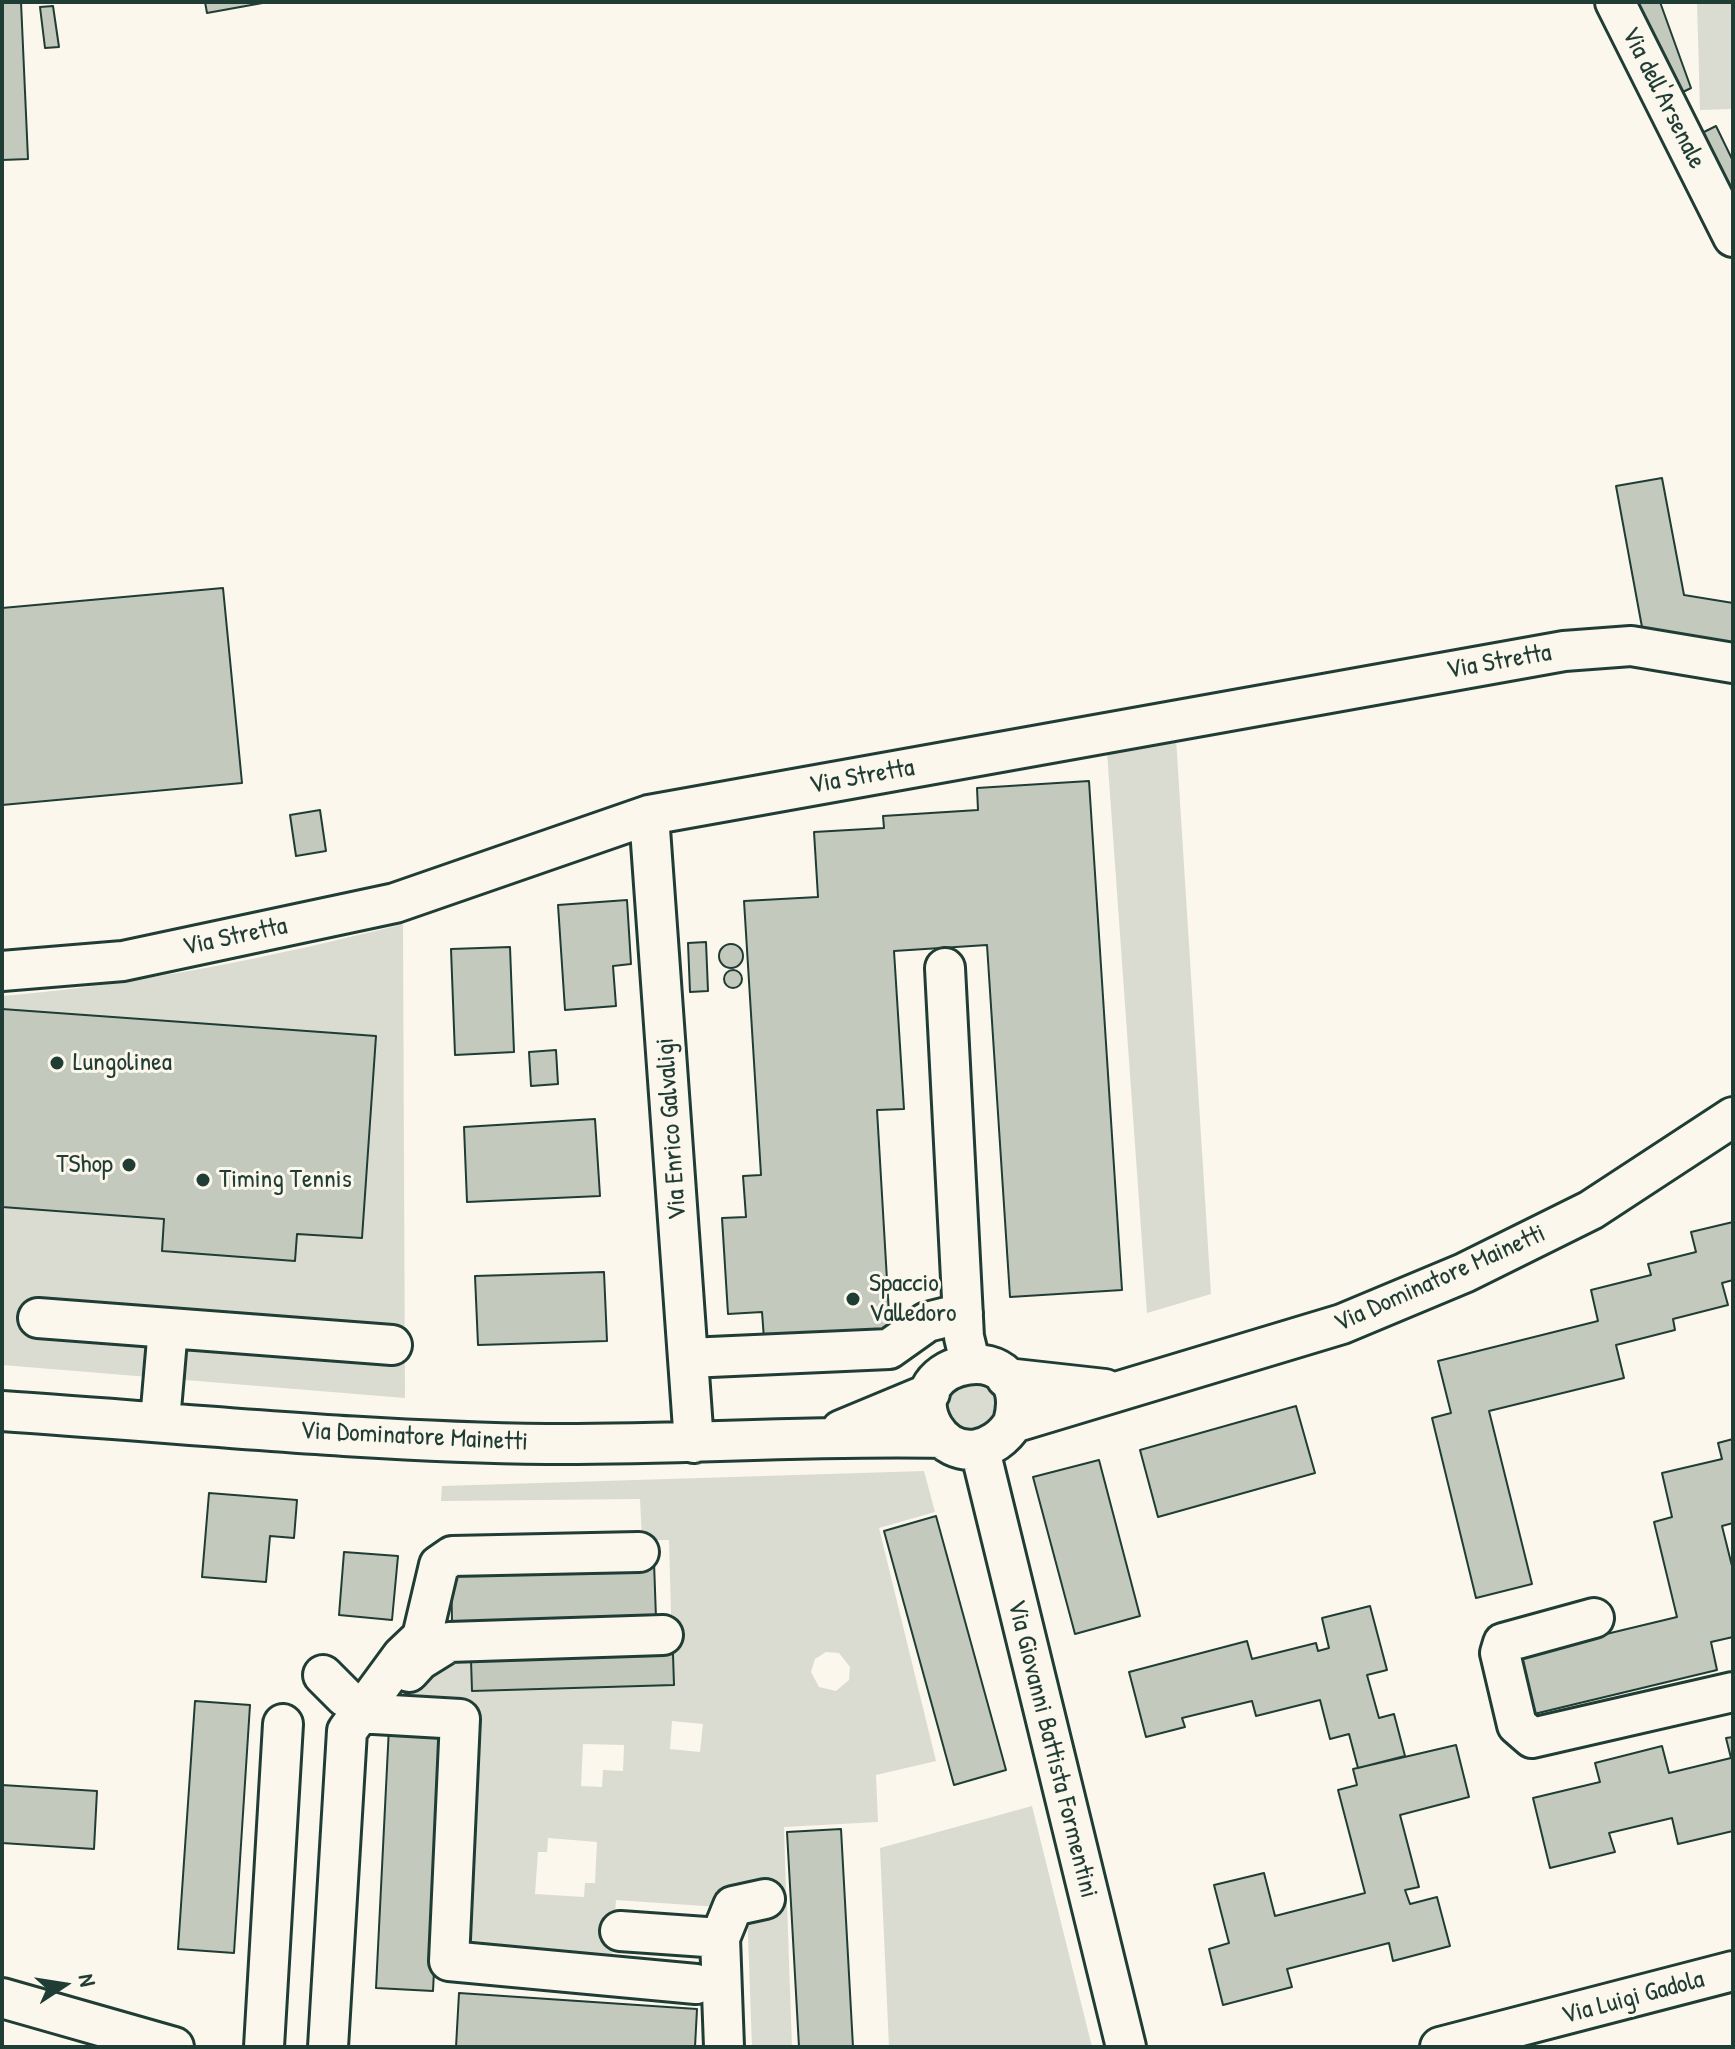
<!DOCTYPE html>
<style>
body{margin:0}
#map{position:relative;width:1735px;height:2049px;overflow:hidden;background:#fbf7ec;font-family:"Patrick Hand",sans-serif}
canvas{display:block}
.frame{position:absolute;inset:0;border:4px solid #1f3d34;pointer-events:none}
.north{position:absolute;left:24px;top:1945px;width:80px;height:80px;-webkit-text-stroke:6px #fbf7ec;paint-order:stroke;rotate:78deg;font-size:22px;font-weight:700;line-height:32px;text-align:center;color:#1f3d34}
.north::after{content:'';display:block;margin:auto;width:28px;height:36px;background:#1f3d34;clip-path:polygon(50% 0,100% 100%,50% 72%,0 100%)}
</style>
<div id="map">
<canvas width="1735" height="2049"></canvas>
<div class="frame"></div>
<div class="north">N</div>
</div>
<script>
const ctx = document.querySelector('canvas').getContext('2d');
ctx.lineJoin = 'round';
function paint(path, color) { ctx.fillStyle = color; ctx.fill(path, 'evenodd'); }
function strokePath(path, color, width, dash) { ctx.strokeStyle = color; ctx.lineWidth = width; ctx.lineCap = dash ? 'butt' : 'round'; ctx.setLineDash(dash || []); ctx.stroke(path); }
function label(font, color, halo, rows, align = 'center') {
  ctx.font = font + ' "Patrick Hand",sans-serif'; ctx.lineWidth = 6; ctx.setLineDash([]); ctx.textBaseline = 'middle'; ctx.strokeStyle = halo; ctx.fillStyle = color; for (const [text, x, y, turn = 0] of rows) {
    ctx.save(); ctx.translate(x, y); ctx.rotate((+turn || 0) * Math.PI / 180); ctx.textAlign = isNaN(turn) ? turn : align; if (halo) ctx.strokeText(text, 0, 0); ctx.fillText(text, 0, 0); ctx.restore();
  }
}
const green = new Path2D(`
 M1697,2H1733V109L1700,110Z
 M1176,738L1211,1294L1147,1313L1107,752Z
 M403,924L405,1398L2,1365V996C137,985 272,957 403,924Z
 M948 1407a24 24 0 1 1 48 0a24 24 0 1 1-48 0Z
 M924,1471L935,1512L879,1528L936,1761L876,1775L878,1822L784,1827L786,1892L753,1893L719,1907L616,1900L612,1963L466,1952L399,1707C408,1665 434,1661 471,1660L472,1691L673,1685L669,1540H642L640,1499L441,1501L442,1486ZM826,1652L839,1653L850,1667L849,1680L836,1691L819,1687L811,1672L815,1659ZM672,1721L703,1724L700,1752L670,1749ZM583,1744L624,1745L623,1771L603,1770L602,1787L581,1786ZM548,1838L597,1842L595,1883H585L584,1897L535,1894L538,1852H547Z
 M1032,1806L1092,2047H889L880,1848Z
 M787,1903L792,2047H752L747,1907Z`);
const building = new Path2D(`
 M2,2H21L28,159L2,160Z
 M205,2H268L207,13Z
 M1628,2H1660L1691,88L1673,97Z
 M53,6L59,47L45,48L40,7Z
 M1716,126L1733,161V187L1720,193L1692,138Z
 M1662,478L1684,595L1733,603V654L1644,638L1616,486Z
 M223,588L242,783L2,805V608Z
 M1089,781L1122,1290L1010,1297L987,945L894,951L904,1109L877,1110L890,1331L764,1339L762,1312L728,1314L722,1218L746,1217L743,1176L761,1175L744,901L818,897L814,832L884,828L883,816L978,810L977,788Z
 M320,810L326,851L296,856L290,815Z
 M627,900L631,964L613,966L616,1006L565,1010L558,905Z
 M706,942L708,991L690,992L688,943Z
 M719 956a12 12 0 1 1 24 0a12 12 0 1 1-24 0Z
 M510,947L514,1052L455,1055L451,949Z
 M724 979a9 9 0 1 1 18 0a9 9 0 1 1-18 0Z
 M2,1009L376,1036L362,1238L297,1234L295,1261L162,1251L164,1219L2,1207Z
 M556,1050L558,1084L531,1086L529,1052Z
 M595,1119L600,1196L467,1202L464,1127Z
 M1733,1222V1280L1722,1283L1728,1305L1673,1319L1675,1330L1616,1345L1624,1378L1489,1411L1532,1584L1476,1598L1432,1418L1451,1413L1438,1361L1598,1321L1591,1290L1651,1275L1648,1264L1696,1252L1691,1232Z
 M604,1272L607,1341L478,1345L475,1276Z
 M1296,1406L1315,1473L1158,1517L1140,1450Z
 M1733,1439V1523L1722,1526L1733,1570V1637L1711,1642L1717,1670L1534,1714L1519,1655L1677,1617L1654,1522L1672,1517L1662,1473L1722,1459L1718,1443Z
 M1099,1460L1140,1616L1075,1634L1033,1477Z
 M209,1493L297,1500L294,1538L270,1536L266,1582L202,1577Z
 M936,1516L1006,1770L954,1785L884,1531Z
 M344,1552L398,1556L392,1620L339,1615Z
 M654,1562L656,1618L452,1623L451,1567Z
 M1370,1606L1387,1670L1367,1675L1379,1718L1394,1714L1405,1756L1358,1768L1349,1734L1330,1739L1320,1700L1256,1716L1252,1701L1182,1718L1185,1727L1146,1737L1129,1672L1247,1641L1252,1659L1316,1643L1318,1651L1329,1648L1322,1618Z
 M673,1654L674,1685L472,1691L471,1660Z
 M195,1701L250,1705L234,1953L178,1949Z
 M389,1727L446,1730L433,1991L376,1988Z
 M1733,1737V1831L1678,1844L1672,1818L1609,1833L1615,1852L1550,1868L1533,1798L1600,1782L1595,1763L1662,1746L1669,1773L1731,1758L1726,1738Z
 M1456,1745L1469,1797L1400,1815L1419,1887L1405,1890L1410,1904L1437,1897L1450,1946L1393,1961L1389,1943L1287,1969L1292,1987L1223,2005L1209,1949L1229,1943L1214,1885L1264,1873L1275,1916L1365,1893L1338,1790L1357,1785L1353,1769Z
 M2,1785L97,1791L94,1849L2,1843Z
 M841,1829L853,2047H799L787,1832Z
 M459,1993L697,2009L695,2047H456Z`);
const minor = new Path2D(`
 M1615,2L1733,237
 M649,815L694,1443
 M945,968L964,1337L970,1362
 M2,971L123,961L395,903L649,815L1564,651L1631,646L1733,663
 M38,1318L392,1345
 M688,1358L889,1349L927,1322L963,1313
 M1006,1378L1105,1389
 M2,1411C183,1423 365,1442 547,1444C679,1445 810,1435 941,1438
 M160,1421L168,1328
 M1013,1423C1038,1331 893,1358 934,1428C955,1462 995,1453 1013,1423L1342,1324L1464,1273L1591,1210L1733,1117
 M841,1430L930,1393
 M980,1450L1126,2047
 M1594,1618L1503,1643L1500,1653L1517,1725L1532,1738L1733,1692
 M409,1672L420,1660L449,1642L663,1635
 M323,1675L345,1697
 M357,1713L460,1719L449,1961L696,1984
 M620,1931L720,1938L724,2047
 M720,1938L733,1906L765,1899
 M2,1998L174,2047
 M264,2047L283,1724
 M328,2047L347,1731L402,1656L422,1637L439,1565L452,1556L639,1552
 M1440,2047L1733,1971`);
const markers = [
 [57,1063,8,"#1f3d34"],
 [129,1165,8,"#1f3d34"],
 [203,1180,8,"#1f3d34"],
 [853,1299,8,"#1f3d34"]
];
const streetNames = [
 ["Via dell'Arsenale",1663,98,63],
 ["Via Stretta",1499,662,-10],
 ["Via Stretta",862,777,-10],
 ["Via Stretta",235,937,-12],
 ["Via Enrico Galvaligi",672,1129,-94],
 ["Via Dominatore Mainetti",1440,1279,-24],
 ["Via Dominatore Mainetti",414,1437,3],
 ["Via Giovanni Battista Formentini",1052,1749,76],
 ["Via Luigi Gadola",1633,1998,-15]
];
const poiNames = [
 ["Lungolinea",73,1063],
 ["TShop",113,1165,"right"],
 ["Timing Tennis",219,1180],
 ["Spaccio",869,1284],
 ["Valledoro",869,1314]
];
paint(green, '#dbdcd1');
paint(building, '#c4c9be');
strokePath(building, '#1f3d34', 2);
strokePath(minor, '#1f3d34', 44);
strokePath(minor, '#fbf7ec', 38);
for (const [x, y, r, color] of markers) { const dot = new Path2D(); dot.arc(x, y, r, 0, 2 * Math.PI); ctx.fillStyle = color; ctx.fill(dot); strokePath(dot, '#fbf7ec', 3); }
label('26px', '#1f3d34', '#fbf7ec', streetNames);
label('26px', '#1f3d34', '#fbf7ec', poiNames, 'left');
</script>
